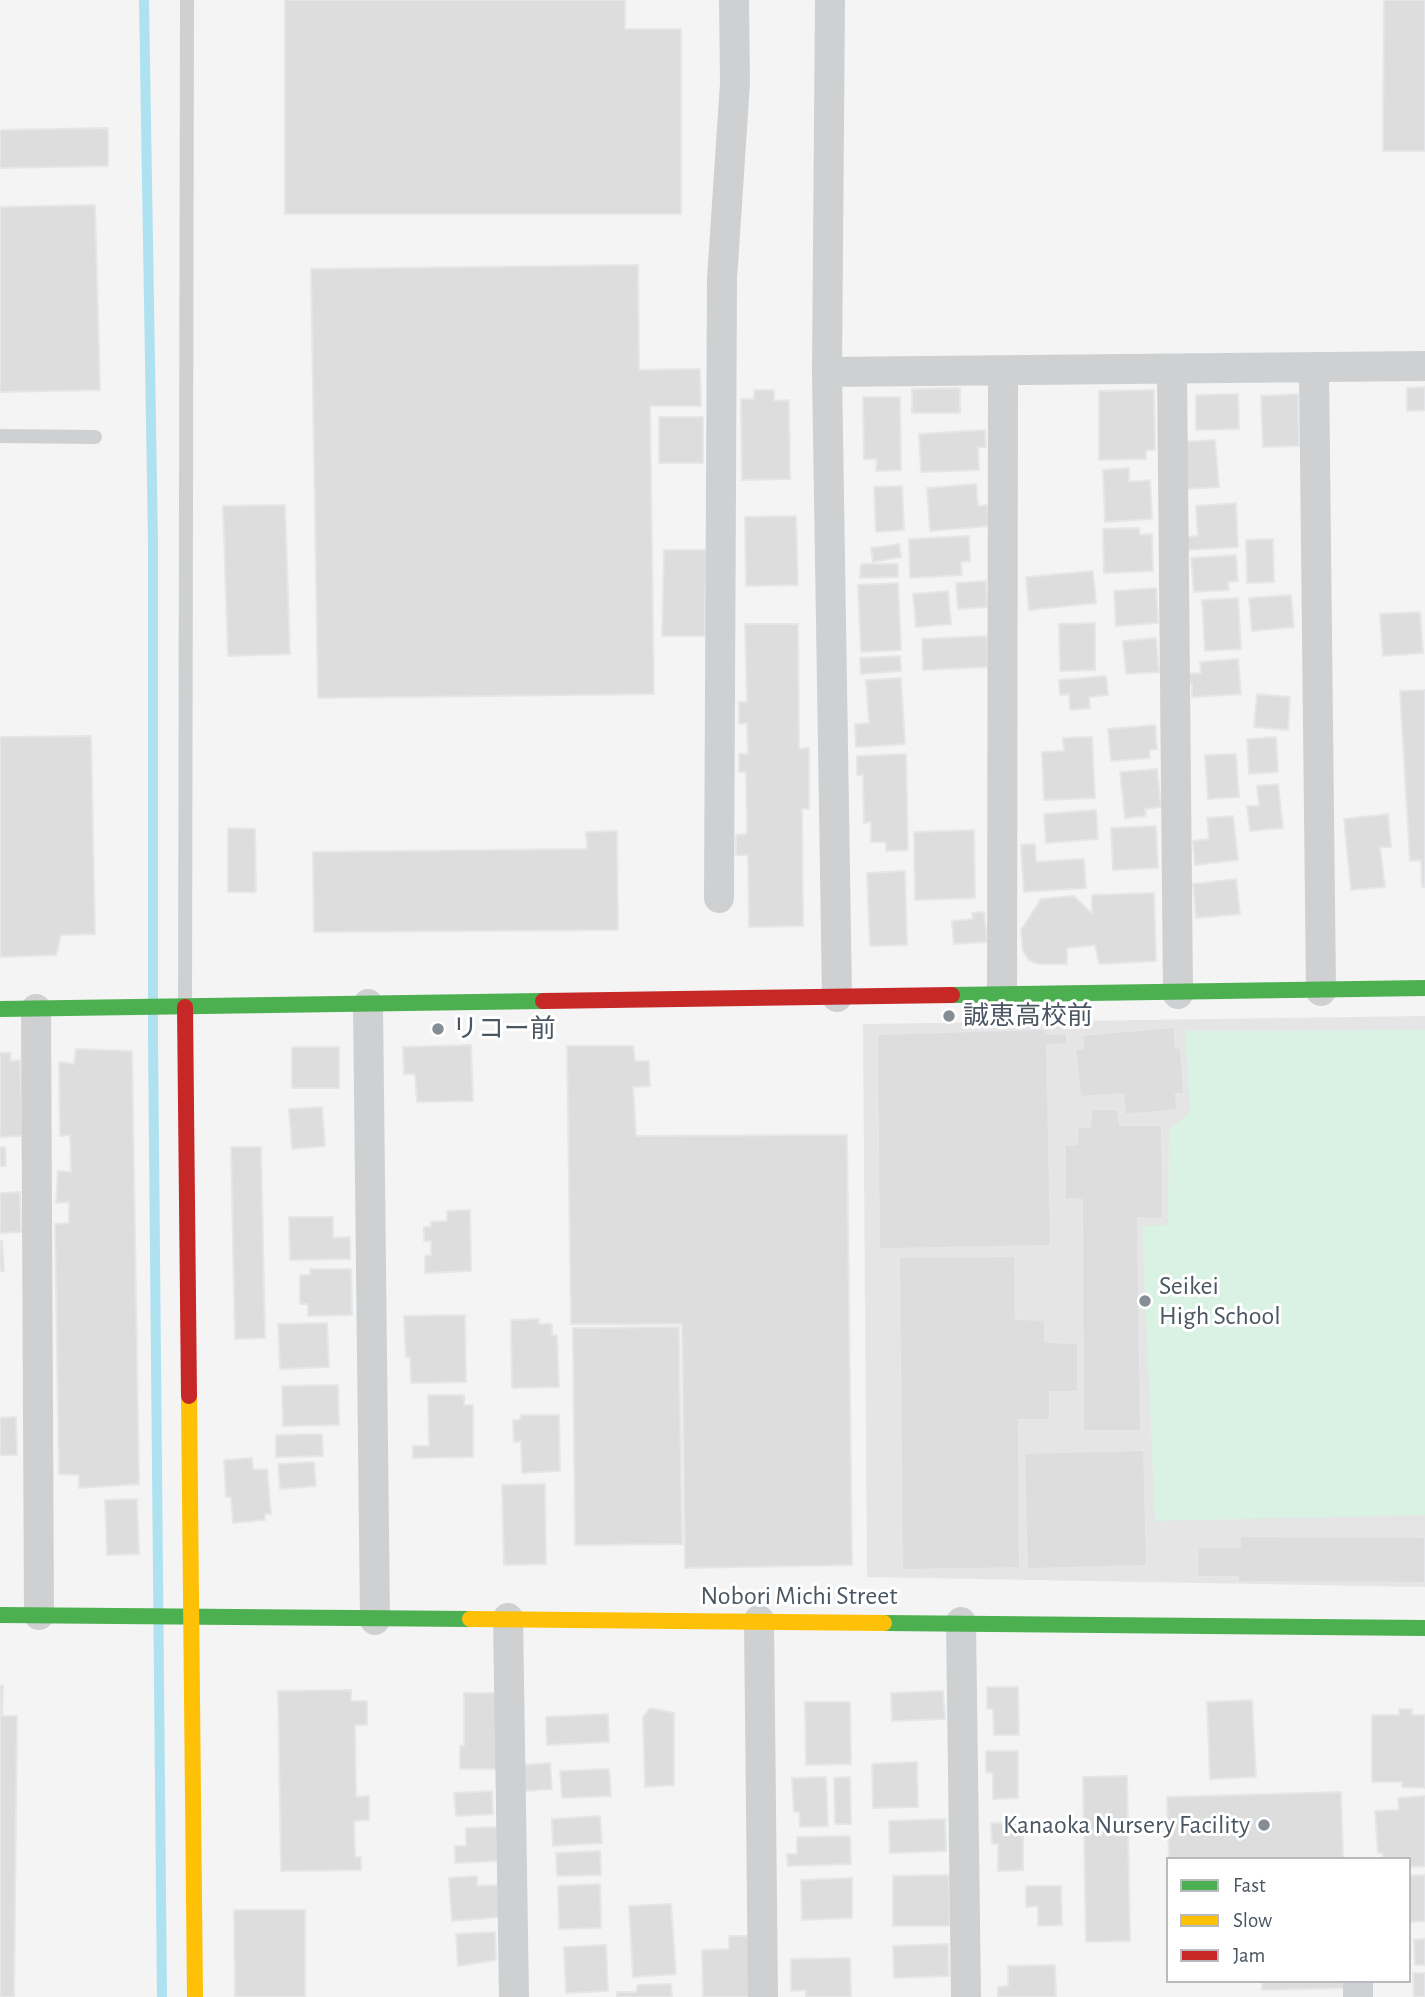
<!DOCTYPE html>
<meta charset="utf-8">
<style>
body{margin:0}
#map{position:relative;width:1425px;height:1997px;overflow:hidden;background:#f4f4f4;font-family:"Alegreya Sans",sans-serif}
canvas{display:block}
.legend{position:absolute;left:1166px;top:1857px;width:245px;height:126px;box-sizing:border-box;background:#fff;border:2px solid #b7bbc0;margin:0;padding:9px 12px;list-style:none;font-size:21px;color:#4a5661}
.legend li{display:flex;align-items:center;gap:14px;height:35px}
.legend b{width:35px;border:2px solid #b7bbc0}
</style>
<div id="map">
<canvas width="1425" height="1997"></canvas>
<ul class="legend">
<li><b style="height:9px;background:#4caf50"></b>Fast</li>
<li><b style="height:9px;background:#ffc107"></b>Slow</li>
<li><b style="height:9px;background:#c62828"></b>Jam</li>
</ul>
</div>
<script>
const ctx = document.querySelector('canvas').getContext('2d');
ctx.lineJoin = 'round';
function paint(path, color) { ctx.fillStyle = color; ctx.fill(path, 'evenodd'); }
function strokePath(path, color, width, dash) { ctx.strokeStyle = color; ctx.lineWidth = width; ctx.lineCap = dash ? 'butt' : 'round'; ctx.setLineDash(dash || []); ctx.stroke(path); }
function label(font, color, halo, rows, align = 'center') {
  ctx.font = font + ' "Alegreya Sans","Noto Sans JP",sans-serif'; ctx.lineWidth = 6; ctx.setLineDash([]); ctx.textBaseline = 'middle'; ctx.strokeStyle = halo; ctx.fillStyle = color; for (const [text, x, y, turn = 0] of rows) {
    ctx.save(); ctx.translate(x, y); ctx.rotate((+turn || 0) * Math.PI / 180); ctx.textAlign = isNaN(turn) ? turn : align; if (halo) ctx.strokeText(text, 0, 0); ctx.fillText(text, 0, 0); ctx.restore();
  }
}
const education = new Path2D(`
 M1425,1016V1587L867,1577L863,1024Z`);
const green = new Path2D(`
 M1425,1030V1515L1155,1521L1142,1226L1168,1225L1169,1129L1190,1113L1185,1031Z`);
const stream = new Path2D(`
 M144,0L153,543V1041L162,1997`);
const building = new Path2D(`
 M285,0H625V29H681V214H285Z
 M1384,0H1425V151H1383Z
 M108,128V166L0,168V130Z
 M95,205L100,390L0,392V207Z
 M638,265L639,370L700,369L701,406H650L654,694L318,698L311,269Z
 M1425,387V410L1407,411V388Z
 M960,388V413H912V389Z
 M754,390H774V401L789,400L790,479L742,480L741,399H754Z
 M1154,390L1155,450H1146V459L1099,460V391Z
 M1238,394L1239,429L1196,430V395Z
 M1298,394L1299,446L1263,447L1261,396Z
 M863,397H900L901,470L876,471L877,459H864Z
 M659,417H703V463H659Z
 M985,430L986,447H978L979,470L921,472L919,434Z
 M1215,440L1219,487L1186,489L1184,442Z
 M1129,468V482L1150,480L1152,519L1105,522L1103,470Z
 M976,484L978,506L987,505L989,526L930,531L927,488Z
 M902,486L904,530L876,532L874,487Z
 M1236,503L1238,547L1187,550L1186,537L1198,536L1196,506Z
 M285,505L290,654L228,656L223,506Z
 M796,516L798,585L746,586L745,517Z
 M1139,528L1140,535L1152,534L1153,571L1104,573L1103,529Z
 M969,536L970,561L961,562L962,575L910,578L909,539Z
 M1273,539L1274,582L1247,583L1246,540Z
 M899,544L901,557L873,562L871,548Z
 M664,550H706L705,636H662Z
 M1236,555L1238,581L1228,582L1229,590L1194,592L1191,558Z
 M861,564H898V577L860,578Z
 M1093,571L1096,603L1029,610L1026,577Z
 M986,581L987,607L958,609L956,583Z
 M898,583L901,650L861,652L858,585Z
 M1156,588L1158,623L1116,626L1114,591Z
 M948,591L951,624L916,627L913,594Z
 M1291,595L1294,627L1252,631L1249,598Z
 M1238,598L1241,649L1205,651L1202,600Z
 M1420,612L1423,653L1383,656L1380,614Z
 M1095,623V670L1060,671L1059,624Z
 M745,624H798L799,749L809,748V809H802L803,926L749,927L748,855H736V835L747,834L746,772H739V754H748L747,723L739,724V702H747Z
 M987,636L988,667L923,670L922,639Z
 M1156,638L1159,672L1126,674L1123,641Z
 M900,656L901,671L861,674L860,658Z
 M1238,659L1241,694L1192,697V684H1185V674L1201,673L1200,662Z
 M1106,676L1108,695L1089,697L1090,708L1070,710L1069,694L1060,695L1059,680Z
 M901,678L905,744L856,747L855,724L869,723L866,680Z
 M1425,690V887H1422L1421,860L1410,861L1400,691Z
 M1257,694L1290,697L1288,730L1254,727Z
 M1155,725L1157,749L1149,750L1150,758L1111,761L1108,729Z
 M91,736L95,934L61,935L56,955L0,957V737Z
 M1092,737L1095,798L1044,800L1042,752L1064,751L1063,738Z
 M1276,737L1278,772L1249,774L1247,739Z
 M906,754L908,850L886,851V842H871V822L864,823L863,775H857V756Z
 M1236,754L1239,797L1208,799L1205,755Z
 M1157,769L1161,807L1145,809L1146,816L1125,818L1120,772Z
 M1278,784L1283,828L1250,831L1247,806H1259L1257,786Z
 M1096,810L1098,839L1046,843L1044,814Z
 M1388,814L1391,847H1380L1385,887L1351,890L1344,819Z
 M1233,816L1238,860L1195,865L1193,841L1209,839L1207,818Z
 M1156,826L1158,868L1113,870L1111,828Z
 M228,828L255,829L256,892H228Z
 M974,830L975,898L915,900L914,832Z
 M617,831L618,930L314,932L313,852L587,849L586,832Z
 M1035,844L1036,862L1084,859L1086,888L1024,892L1021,845Z
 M905,871L907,945L870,946L867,873Z
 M1236,879L1240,914L1196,918L1193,884Z
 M1154,893L1156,961L1099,964L1095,945L1067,948V964H1038L1029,960L1023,951L1021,930L1041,899L1074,896L1092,914V895Z
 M984,912L987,942L954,944L952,921L973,919L972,913Z
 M1174,1027L1176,1048L1181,1047L1184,1094H1176L1177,1110L1125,1115L1123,1094L1080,1097L1075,1049L1083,1048L1082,1035Z
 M1045,1029L1046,1034L1067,1033V1044L1047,1045L1051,1246L879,1249L877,1034Z
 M471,1045L473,1101L417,1102L415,1074H404L403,1047Z
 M567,1046H633L635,1061H649L650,1086L633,1087L636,1136L847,1135L852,1565L685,1568L682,1324H571Z
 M292,1047H339V1088H292Z
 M76,1049L132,1051L139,1484L79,1488V1475L59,1474L55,1224L69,1223V1202L56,1203L58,1171L71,1172L70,1135L60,1136L59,1062L74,1064Z
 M0,1053H11L10,1061L20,1060L23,1136L0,1137Z
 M322,1107L325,1146L292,1149L289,1109Z
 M1091,1109H1118L1120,1125H1162L1163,1219L1138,1218L1141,1431H1083L1082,1200L1065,1199V1145L1077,1144L1078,1127H1090Z
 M0,1147H5L6,1166H0Z
 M231,1147H261L265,1338L235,1339Z
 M20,1192L21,1232L0,1233V1193Z
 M470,1210L471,1271L425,1273V1256L431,1255V1241H424V1227H431V1222L447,1221V1211Z
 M289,1217H333V1238L350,1237V1259L290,1260Z
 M0,1241H2L4,1271H0Z
 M1015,1256L1016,1319L1045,1320V1342L1078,1343V1392H1050V1420H1019L1020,1568L902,1570L899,1257Z
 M310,1269H351L352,1315L308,1316V1304H300V1275H310Z
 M465,1315L466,1382L411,1383L410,1357H406L404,1316Z
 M539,1319V1324H552V1335H557L559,1387L512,1388L511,1320Z
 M327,1323L329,1367L280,1369L278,1324Z
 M679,1327L682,1544L575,1545L573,1328Z
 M338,1385L339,1425L283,1426L282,1386Z
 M428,1395H464V1405H473V1457L413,1458V1446H429Z
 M521,1415H559L560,1471L522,1473L521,1441L514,1442L513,1420H520Z
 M16,1417L17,1455H0V1418Z
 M322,1434L323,1456L276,1457V1435Z
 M1144,1450L1147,1566L1027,1569L1024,1453Z
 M252,1458L253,1470L267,1469L271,1514H265V1520L233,1523L231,1497H226L224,1460Z
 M314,1462L316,1486L280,1489L278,1464Z
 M545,1484L546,1564L504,1565L502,1485Z
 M137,1499L139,1554L107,1555L105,1500Z
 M1240,1536L1425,1537V1583L1238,1582V1577H1197L1198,1547H1240Z
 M0,1686H3L2,1716H17L14,1997H0Z
 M987,1687H1018L1019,1735H994L993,1709H987Z
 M351,1690V1701H367V1725H355L356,1797L369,1796V1820L354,1821L355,1857H361V1870L281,1871L278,1691Z
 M943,1691L945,1719L892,1721L891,1693Z
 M464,1693H502L501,1769H460V1746H464Z
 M1252,1700L1256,1777L1210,1779L1207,1702Z
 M805,1702H850L851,1764L806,1765Z
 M650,1708L674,1713V1785L645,1787L643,1717Z
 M1399,1709H1412V1715H1425V1788L1402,1787V1782H1372V1715H1399Z
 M608,1714L609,1742L547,1745L546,1717Z
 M986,1751H1018V1798L993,1799V1773L986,1772Z
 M917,1762L918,1807L873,1808L872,1764Z
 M550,1763L552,1789L525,1791L523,1765Z
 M609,1769L611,1796L562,1798L560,1771Z
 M1127,1776L1130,1941L1086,1942L1083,1777Z
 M826,1777L828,1826L800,1827L799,1812H794L792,1778Z
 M850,1777L851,1824H835L834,1778Z
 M492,1791L493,1814L456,1816L454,1793Z
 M1341,1792L1343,1859H1169L1167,1797Z
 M1425,1796V1866L1409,1867V1859H1383L1382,1852L1378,1853L1375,1811L1399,1810L1398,1798Z
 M600,1816L602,1843L553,1846L552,1819Z
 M945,1819L946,1851L890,1853L889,1821Z
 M991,1823H1023V1870L998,1871V1844H992Z
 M497,1827L498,1861L455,1863V1846H466V1828Z
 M850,1836L851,1864L788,1866L787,1854H797V1837Z
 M600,1851L601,1875L557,1876L556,1853Z
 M949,1875L950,1926H893V1876Z
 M1425,1875V1921L1409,1922V1876Z
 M477,1876V1886L500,1885L502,1917L452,1921L449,1878Z
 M852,1878V1918L802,1920L801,1880Z
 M600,1884L601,1928L559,1929L558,1886Z
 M1026,1886H1061L1062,1925L1038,1926V1906L1026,1907Z
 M671,1904L676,1974L633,1977L629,1906Z
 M234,1910H305V1997H235Z
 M495,1932L496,1960L458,1966L456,1934Z
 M729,1936H753V1997H703L702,1950L729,1949Z
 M1425,1939V1965H1415L1414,1940Z
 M948,1944L949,1976L894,1978L893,1946Z
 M606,1945L608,1991L566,1993L564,1947Z
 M850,1958L851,1997H806V1990L791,1991V1959Z
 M1055,1965L1056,1997H998V1987L1008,1986V1966Z
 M1413,1973H1425V1997H1414Z
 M1262,1981H1347V1988L1262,1990Z
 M671,1984L672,1997H617V1992H636L638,1985Z`);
const lane = new Path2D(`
 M0,436L95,437
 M185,1005L187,0`);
const street = new Path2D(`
 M830,0L827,372L837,997
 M1314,367L1321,991
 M1172,370L1178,994
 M827,372L1425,366
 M719,898L722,279L735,83L734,0
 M1002,996L1003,371
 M368,1004L375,1620
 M36,1009L39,1615
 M508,1618L514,1997
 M759,1620L763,1997
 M961,1622L966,1997
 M1358,1981V1997`);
const fast = new Path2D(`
 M952,995L1425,988
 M0,1009L543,1001
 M0,1615L470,1619
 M884,1623L1425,1628`);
const slow = new Path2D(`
 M189,1396L195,1997
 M470,1619L884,1623`);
const jam = new Path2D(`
 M543,1001L952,995
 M185,1007L189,1396`);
const markers = [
 [949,1016,7,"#868d94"],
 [438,1029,7,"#868d94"],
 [1145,1301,7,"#868d94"],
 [1264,1825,7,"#868d94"]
];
const poiNames = [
 ["誠恵高校前",963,1016],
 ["リコー前",452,1029],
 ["Seikei",1159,1286],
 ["High School",1159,1316],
 ["Kanaoka Nursery Facility",1250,1825,"right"]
];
const streetNames = [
 ["Nobori Michi Street",799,1596]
];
paint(education, '#e6e5e6');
paint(green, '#d9f2e3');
strokePath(stream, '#aee2f0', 10);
paint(building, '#ddddde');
strokePath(building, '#e5e6e7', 2);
strokePath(lane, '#ced0d2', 14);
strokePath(street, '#ced0d2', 30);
strokePath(fast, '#4caf50', 16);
strokePath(slow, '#ffc107', 16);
strokePath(jam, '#c62828', 16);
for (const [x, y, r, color] of markers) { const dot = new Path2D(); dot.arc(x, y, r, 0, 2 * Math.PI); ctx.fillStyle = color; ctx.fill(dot); strokePath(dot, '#fff', 2.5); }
label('26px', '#4a5661', '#fff', poiNames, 'left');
label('26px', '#4a5661', '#fff', streetNames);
</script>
